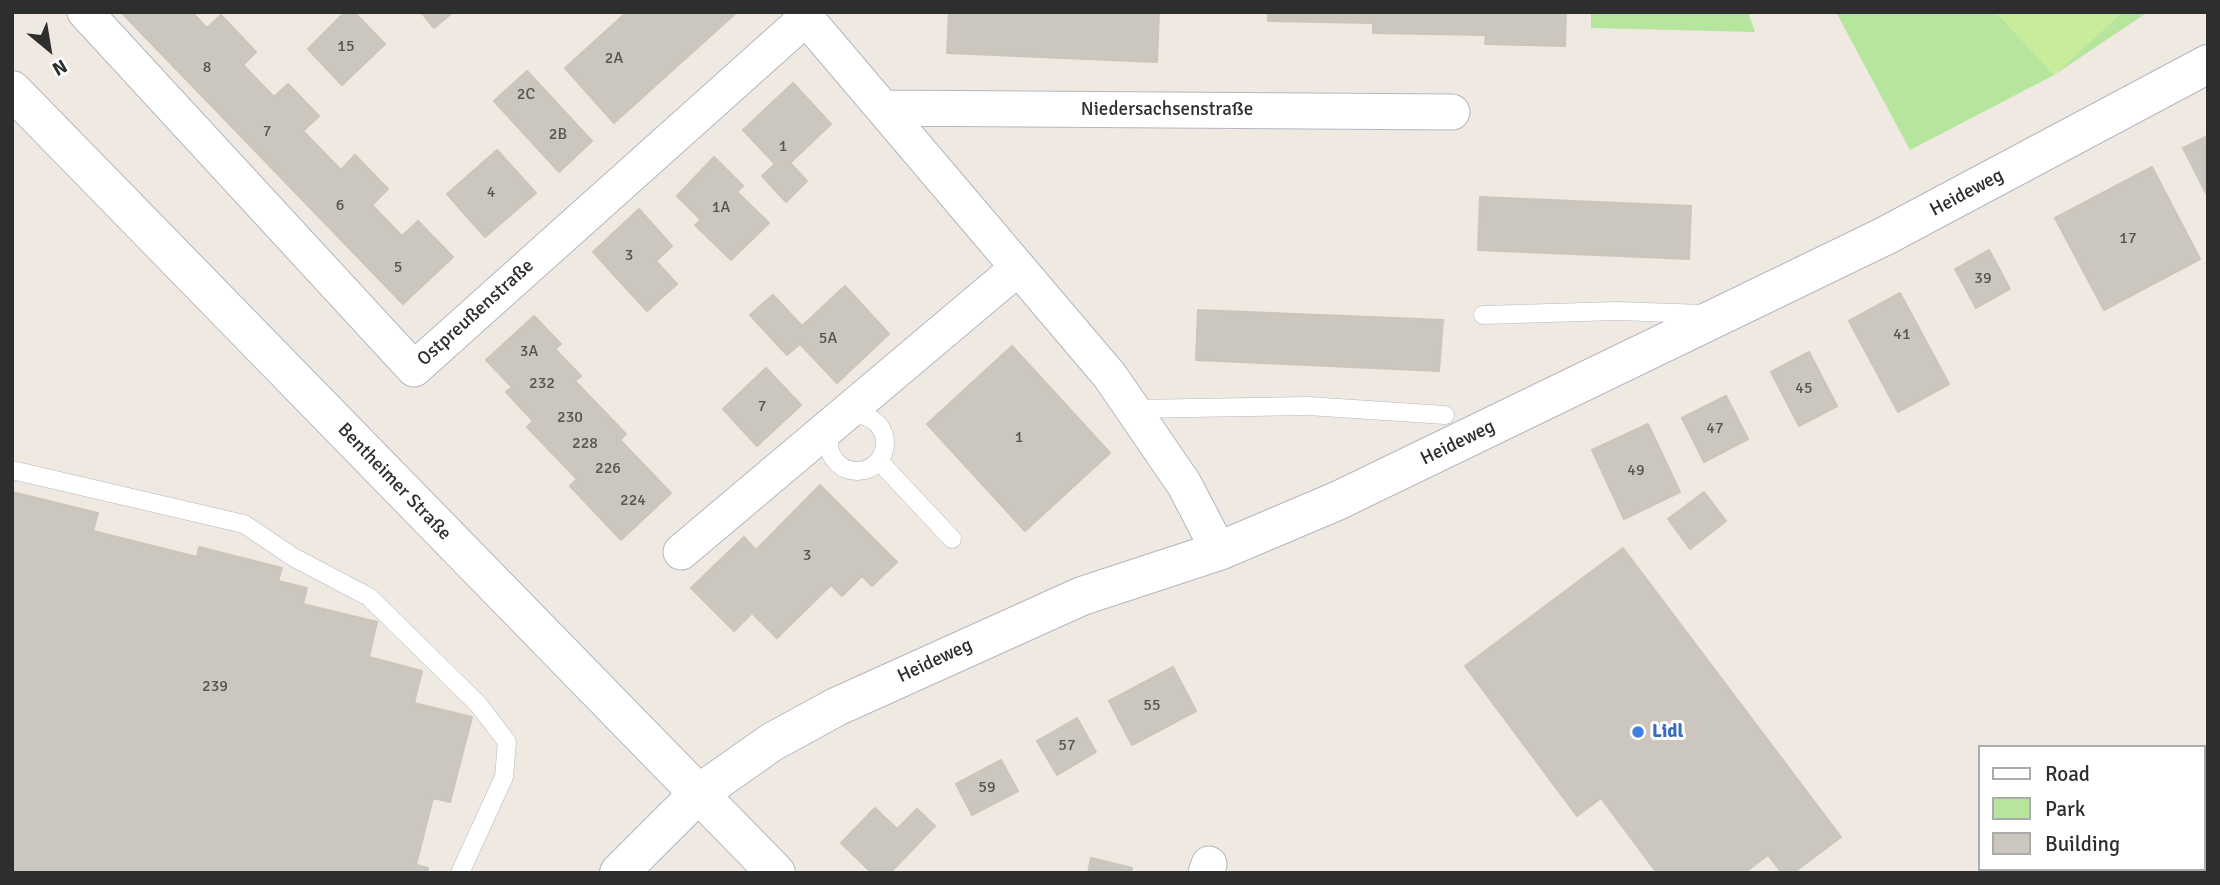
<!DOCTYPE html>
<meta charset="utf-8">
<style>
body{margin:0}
#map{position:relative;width:2220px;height:885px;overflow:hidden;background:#efe9e1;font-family:Signika,sans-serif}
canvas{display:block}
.frame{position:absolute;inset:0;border:14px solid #2e2e2e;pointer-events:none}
.legend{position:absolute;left:1978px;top:745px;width:228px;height:126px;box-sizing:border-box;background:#fff;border:2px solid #ababab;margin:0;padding:9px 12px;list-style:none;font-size:21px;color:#2e2e2e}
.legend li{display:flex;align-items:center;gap:14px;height:35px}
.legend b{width:35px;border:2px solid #ababab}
.north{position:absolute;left:14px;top:14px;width:70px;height:70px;-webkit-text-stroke:5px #fff;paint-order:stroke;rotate:150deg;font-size:19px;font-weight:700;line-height:28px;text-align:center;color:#2e2e2e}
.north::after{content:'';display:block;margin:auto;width:24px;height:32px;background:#2e2e2e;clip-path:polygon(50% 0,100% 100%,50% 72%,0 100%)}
</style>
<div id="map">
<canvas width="2220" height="885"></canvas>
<div class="frame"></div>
<ul class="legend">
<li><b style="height:9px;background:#fff"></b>Road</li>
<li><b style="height:19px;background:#b6e59e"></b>Park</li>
<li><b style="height:19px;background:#cbc7bf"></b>Building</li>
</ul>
<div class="north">N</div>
</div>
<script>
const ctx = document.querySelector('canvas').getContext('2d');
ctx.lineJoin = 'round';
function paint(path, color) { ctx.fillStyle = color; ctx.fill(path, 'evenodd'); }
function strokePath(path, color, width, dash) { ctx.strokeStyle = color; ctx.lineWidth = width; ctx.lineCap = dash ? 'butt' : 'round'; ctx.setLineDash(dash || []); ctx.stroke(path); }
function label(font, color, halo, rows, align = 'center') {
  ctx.font = font + ' Signika,sans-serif'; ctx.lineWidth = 6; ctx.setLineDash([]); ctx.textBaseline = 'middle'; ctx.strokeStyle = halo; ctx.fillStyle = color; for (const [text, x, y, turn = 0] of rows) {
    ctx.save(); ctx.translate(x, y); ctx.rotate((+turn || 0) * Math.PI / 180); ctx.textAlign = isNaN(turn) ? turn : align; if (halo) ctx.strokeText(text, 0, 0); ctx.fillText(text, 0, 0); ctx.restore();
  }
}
const green = new Path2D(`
 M1591,12H1748L1755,32L1591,28Z
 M1836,12H1996L2054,75L2122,12H2148L2054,75L1910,150Z`);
const pitch = new Path2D(`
 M1996,12H2122L2054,75Z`);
const building = new Path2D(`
 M121,12H192L207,28L221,15L256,52L243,65L274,97L288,84L319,116L303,131L341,170L355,155L388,189L372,205L402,236L418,221L453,257L403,304Z
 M345,12H354L385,44L342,85L308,49Z
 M421,12H453L434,28Z
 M627,12H737L614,123L565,68Z
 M949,12H1159L1157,62L947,53Z
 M1268,12H1566L1565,46L1485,44L1486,35L1373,33V23L1268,21Z
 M527,71L592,141L559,172L494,101Z
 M793,83L831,124L790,163L807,181L786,202L762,176L775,164L743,130Z
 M2208,136V197L2183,148Z
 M497,150L536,193L485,237L447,194Z
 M714,157L743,186L737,192L769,223L731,260L695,225L701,220L677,196Z
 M2152,167L2200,259L2104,310L2055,218Z
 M1480,197L1691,206L1689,259L1478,250Z
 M639,209L672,246L656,261L677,284L647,311L593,252Z
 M1989,250L2010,289L1976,308L1955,269Z
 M845,286L889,334L837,383L800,344L787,355L750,315L773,295L802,326Z
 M1900,293L1949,384L1898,412L1849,321Z
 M1198,310L1443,320L1439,371L1196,360Z
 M534,316L561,344L555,349L581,376L575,381L626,434L620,440L671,493L621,540L570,486L577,479L527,427L533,421L506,392L512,387L486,360Z
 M1012,346L1110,453L1025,531L927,424Z
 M1809,352L1837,406L1799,426L1771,372Z
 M766,368L801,405L757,446L723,409Z
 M1726,396L1748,439L1704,462L1682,418Z
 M1648,424L1680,492L1624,519L1592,450Z
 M820,485L897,562L872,586L862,576L842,596L831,585L777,638L752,613L734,631L691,588L744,537L756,550Z
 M12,492L98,513L93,531L197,557L199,547L282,568L278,581L307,588L303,604L377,622L369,657L422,671L414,703L472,717L450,802L433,798L416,865L428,868L427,873H12Z
 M1704,492L1726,521L1690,549L1668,519Z
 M1623,548L1841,837L1793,873H1782L1768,855L1744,873H1657L1601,798L1577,816L1465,666Z
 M1173,667L1196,711L1132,745L1109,701Z
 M1077,718L1096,752L1057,775L1037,741Z
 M1001,760L1018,791L972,815L956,784Z
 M875,808L897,829L917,809L935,826L890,873H872L841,843Z
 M1091,858L1132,868L1131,873H1088Z`);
const lane = new Path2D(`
 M1483,315L1617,311L1704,314
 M1134,409L1308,406L1445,415
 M829 443a28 28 0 1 1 56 0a28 28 0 1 1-56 0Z
 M879,461L952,539
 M12,470L244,524L293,557L369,597L478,704L507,742L504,777L460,873`);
const street = new Path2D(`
 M85,12L414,369L806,18
 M801,12L1110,376L1184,484L1219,551
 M883,108L1452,112
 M681,552L1018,268
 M1206,873L1209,864`);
const secondary = new Path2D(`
 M12,90L776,873
 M619,873L698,794L772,742L836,707L1082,596L1219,551L1337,501L1885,236L2208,64`);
const markers = [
 [1638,732,7,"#3f7fe0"]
];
const numberNames = [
 ["15",346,47],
 ["2A",614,59],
 ["8",207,68],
 ["2C",526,95],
 ["7",267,132],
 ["2B",558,135],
 ["1",783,147],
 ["4",491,193],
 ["6",340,206],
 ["1A",721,208],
 ["17",2128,239],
 ["3",629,256],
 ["5",398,268],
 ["39",1983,279],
 ["41",1902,335],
 ["5A",828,339],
 ["3A",529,352],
 ["232",542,384],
 ["45",1804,389],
 ["7",762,407],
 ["230",570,418],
 ["47",1715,429],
 ["1",1019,438],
 ["228",585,444],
 ["226",608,469],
 ["49",1636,471],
 ["224",633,501],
 ["3",807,556],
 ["239",215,687],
 ["55",1152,706],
 ["57",1067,746],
 ["59",987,788]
];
const streetNames = [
 ["Niedersachsenstraße",1167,110],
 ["Heideweg",1967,193,-28],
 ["Ostpreußenstraße",476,313,-42],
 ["Heideweg",1458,443,-26],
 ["Bentheimer Straße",394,482,46],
 ["Heideweg",935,661,-25]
];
const shopNames = [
 ["Lidl",1652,732]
];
paint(green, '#b6e59e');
paint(pitch, '#c9ec9a');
paint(building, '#cbc7bf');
strokePath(building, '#cbc5ba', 2);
strokePath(lane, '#b4b7c1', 19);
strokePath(street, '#b4b7c1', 37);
strokePath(secondary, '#b4b7c1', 40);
strokePath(lane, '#fff', 18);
strokePath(street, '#fff', 35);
strokePath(secondary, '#fff', 38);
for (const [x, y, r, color] of markers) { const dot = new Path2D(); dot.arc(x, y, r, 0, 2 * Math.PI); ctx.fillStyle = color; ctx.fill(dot); strokePath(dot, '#fff', 2.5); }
label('16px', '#555452', null, numberNames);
label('19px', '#2e2e2e', '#fff', streetNames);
label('bold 19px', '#366cbe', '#fff', shopNames, 'left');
</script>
